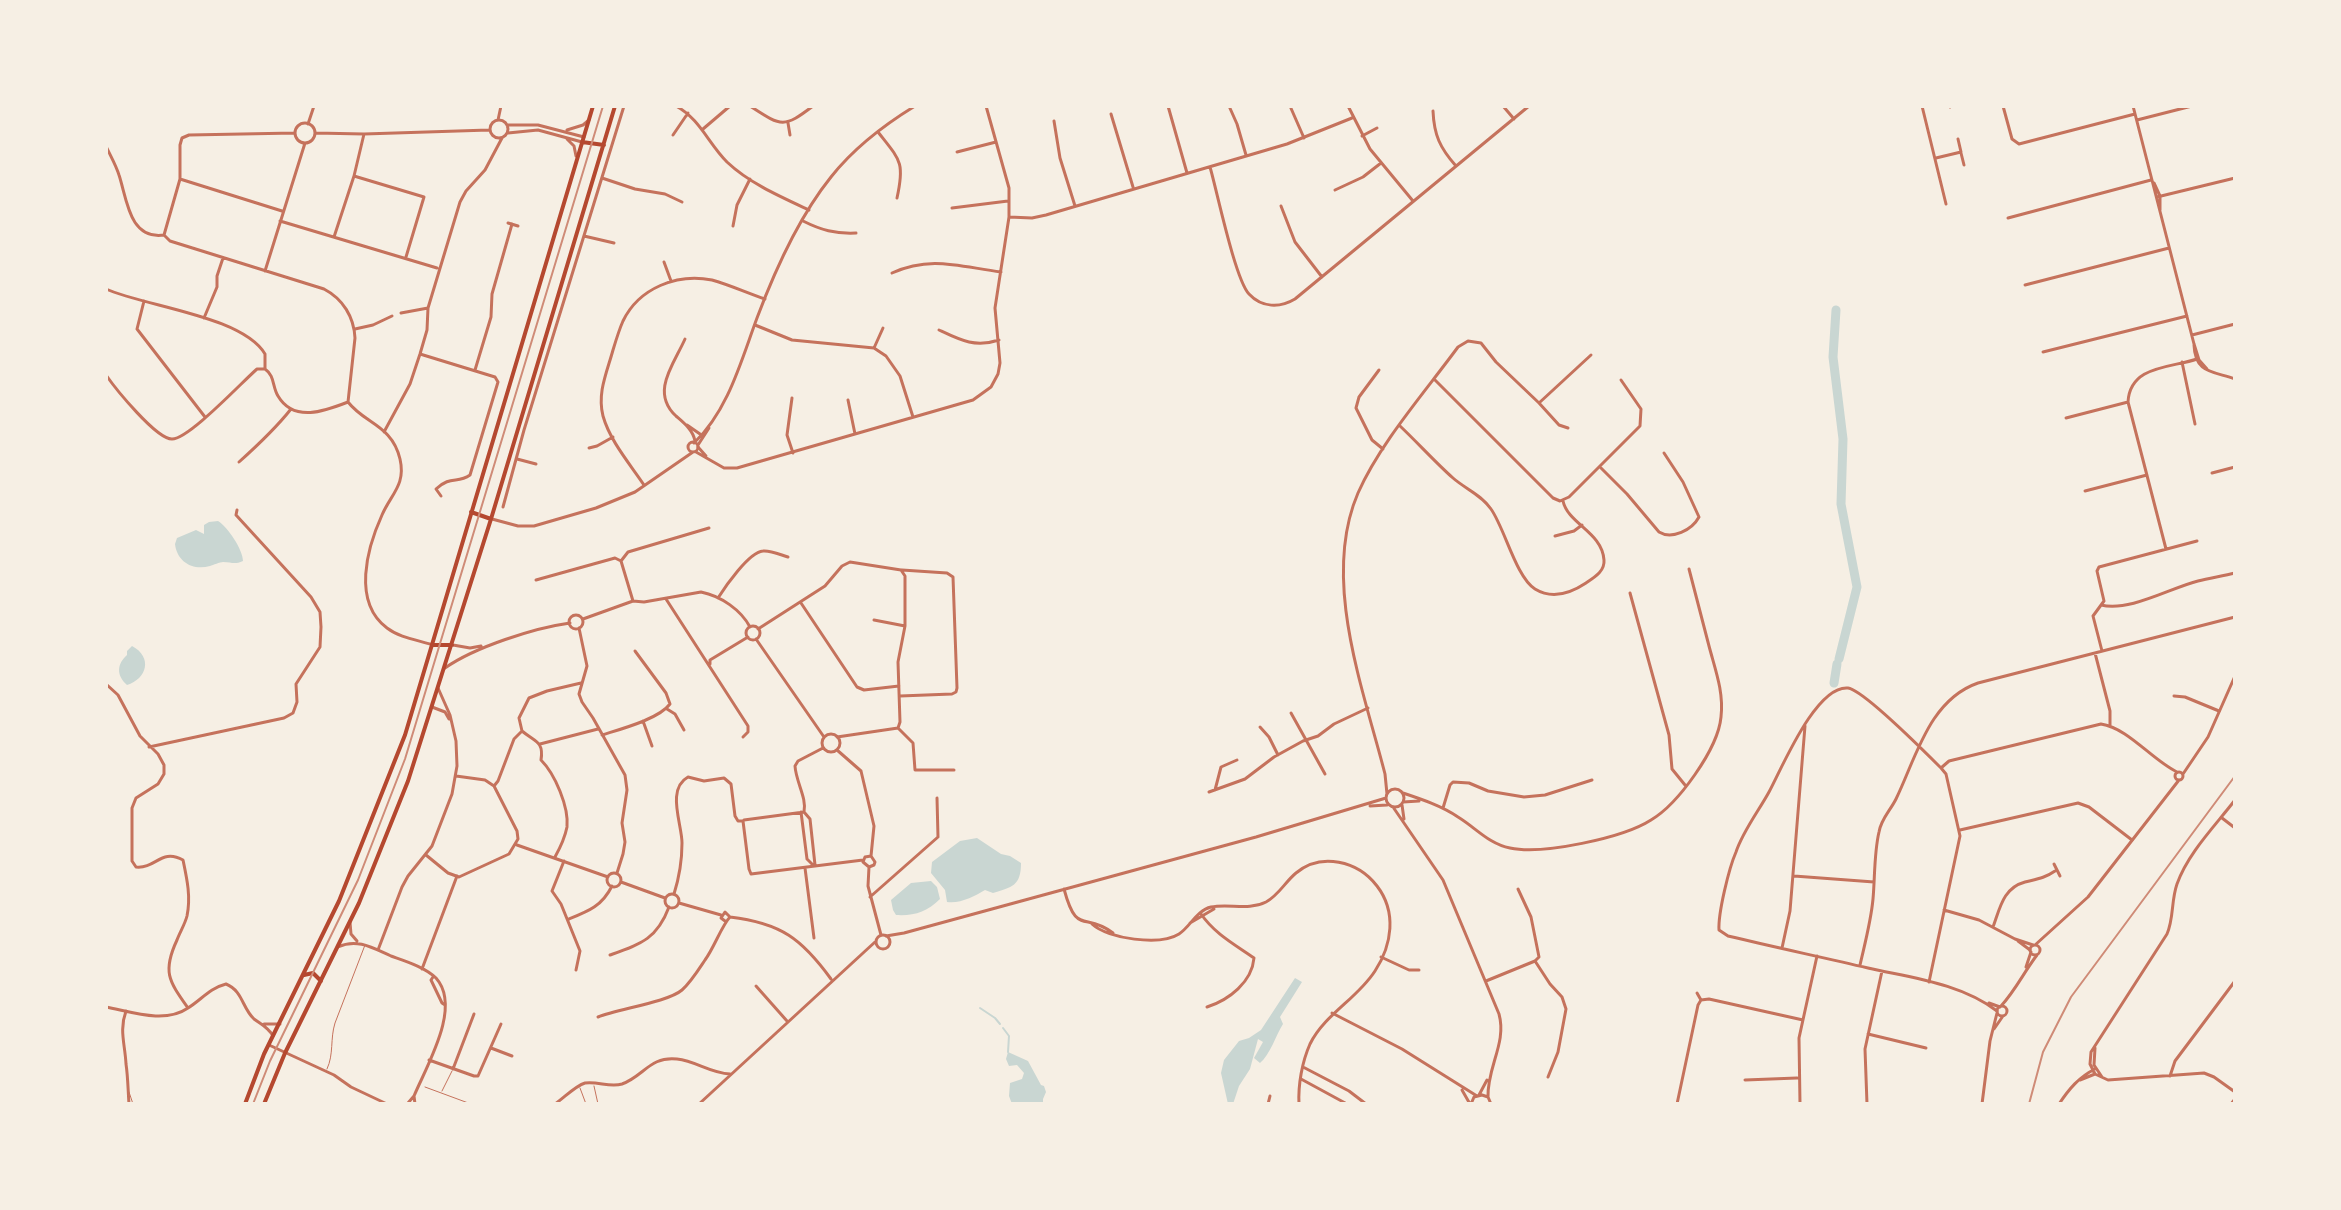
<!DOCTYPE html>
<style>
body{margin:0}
#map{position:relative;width:2341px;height:1210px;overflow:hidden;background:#f6efe4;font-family:"Asap Condensed",sans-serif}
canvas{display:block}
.frame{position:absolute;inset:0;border:108px solid #f6efe4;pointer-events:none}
</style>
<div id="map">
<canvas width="2341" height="1210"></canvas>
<div class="frame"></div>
</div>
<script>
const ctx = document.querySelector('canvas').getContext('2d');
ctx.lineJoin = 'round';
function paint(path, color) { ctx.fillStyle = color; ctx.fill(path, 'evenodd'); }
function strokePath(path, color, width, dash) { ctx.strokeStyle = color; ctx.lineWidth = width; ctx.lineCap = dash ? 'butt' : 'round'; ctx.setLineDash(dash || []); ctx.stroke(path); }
const water = new Path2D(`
 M218,521C228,527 243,550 243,561C234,565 232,562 223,562C220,562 213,565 210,566C193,571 177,562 175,544L177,538L196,530L204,534V525L209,522Z
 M132,646C153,657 147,679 127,685C116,675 117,664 127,655V651Z
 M977,838L1001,854L1010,856L1021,863C1021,886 1012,887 993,893L985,890C975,896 960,904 947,902L945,890L931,873L932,862L960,841Z
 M931,881L937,887L940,899C927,912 914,916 896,915L893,910L891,900L911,883Z
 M1295,978L1302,982L1280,1017L1283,1024C1276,1035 1270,1055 1260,1063L1254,1058L1263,1042L1258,1039L1250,1069L1239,1086L1233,1104H1228L1221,1073L1224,1060L1239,1041L1249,1038L1261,1030Z
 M1008,1052L1028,1061L1041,1085L1044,1086L1046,1092L1043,1099V1104H1012L1009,1096L1010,1083L1022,1079L1024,1073L1017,1065L1009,1066L1006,1059Z`);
const stream = new Path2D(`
 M980,1008L995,1018L1000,1024
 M1003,1028L1009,1036L1008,1052`);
const river = new Path2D(`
 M1836,310L1833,357L1843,439L1841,504L1857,587L1839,659
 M1834,683L1837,664`);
const service = new Path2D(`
 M327,1069C334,1054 330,1039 335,1023L365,945
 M594,1086L598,1104
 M425,1087L471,1104
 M580,1088L586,1104
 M442,1091L452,1071
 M129,1092L133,1104`);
const minor = new Path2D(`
 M676,106C700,119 708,143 727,162C749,183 781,197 809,210
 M750,106C781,126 783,129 813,106
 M1168,106L1187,173
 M1229,106L1237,124L1246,155
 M1290,106L1304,138
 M1348,106L1370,149L1413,201
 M1503,106L1514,119
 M1922,106L1946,204
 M1949,106L1950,107
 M2003,106L2012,139L2019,144L2135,114
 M2133,106L2194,344L2199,360L2207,369
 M1433,111C1434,135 1440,148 1456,166
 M1111,114L1133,187
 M490 129a9 9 0 1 1 18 0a9 9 0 1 1-18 0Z
 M498,120L501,106
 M2137,120L2192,106
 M1054,121L1060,158L1075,206
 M788,123L790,135
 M295 133a10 10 0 1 1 20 0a10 10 0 1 1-20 0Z
 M308,124L314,106
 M507,125H538L584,137
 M703,129L730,106
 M567,130L583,125L589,120
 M878,132C900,160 905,162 897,198
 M315,133L364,134L489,130
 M508,133L538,130L582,142
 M673,135L688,113
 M1362,136L1377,128
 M567,139L574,146L576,156
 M106,146C110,155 116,165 119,175C127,199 129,240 164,235L170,241L324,289C343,299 354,317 355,338L348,402C365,424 392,425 400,459C406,485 391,494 382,515C367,548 352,602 387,628C400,638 418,640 433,645
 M957,152L996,142
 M1961,153L1964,165
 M1936,158L1961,152L1958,139
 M1210,167C1217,191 1235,279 1249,294C1262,308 1280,308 1295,299L1529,106
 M354,176L424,197L406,257
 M602,178L635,189L665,194L682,202
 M180,179L282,211
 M2154,183L2160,196V210
 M1335,190L1363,177L1381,163
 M2157,197L2235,178
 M1281,206L1295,242L1322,277
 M952,208L1008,201
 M1009,217L1032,218L1046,215L1287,144L1352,118
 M2008,218L2151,180
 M280,221L437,268
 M803,221C821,230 835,234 856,233
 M508,223L518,226
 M733,226L737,205L750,179
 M164,235L180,179V145L182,138L189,135L295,133
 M584,236L614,243
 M334,237L354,176L364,134
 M664,262L671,281
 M265,271L305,143
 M892,273C931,255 961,267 1001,272
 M2025,285L2169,248
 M106,289C147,307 242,316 265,354V369C275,376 272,386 278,396C294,423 325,411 348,402
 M144,301L137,329L205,417
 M401,313L428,308
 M204,318L217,287V276L223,258
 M755,325L792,340L874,348L886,356L900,376L913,417
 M355,329L373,325L392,316
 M939,330C960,340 975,348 999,340
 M2192,335L2235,324
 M685,339C674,364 650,392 676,416C684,423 693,430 695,441
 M2194,345C2195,373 2212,371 2235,379
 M874,348L883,328
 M2043,352L2187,316
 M420,354L495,377L498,382L470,475C457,484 451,475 436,489L441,496
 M2182,362L2195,424
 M475,370L491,317L492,294L512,224
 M1379,370L1359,397L1356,408L1372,440L1383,449
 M106,375C115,388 156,439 172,439C189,439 242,382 257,369H265
 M1434,379L1553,498L1560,501L1569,497L1640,426L1641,409L1621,380
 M792,398L787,435L793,453
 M848,400L855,434
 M1539,403L1591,355
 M2066,418L2128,402
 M687,425L700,434
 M1400,426C1418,443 1435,462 1453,478C1464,488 1482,495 1491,509C1505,529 1516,577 1535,589C1553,600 1571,593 1586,583C1595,577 1605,571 1604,560C1602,532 1568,524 1563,501
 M384,432L410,384L420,354L427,330L428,308L460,202L466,191L485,170L502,138
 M698,447L706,456
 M589,448L597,446L613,437
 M696,452L724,468H737L973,400L991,387L998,374L1000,363L995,308L1009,217V188L986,106
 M517,459L536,464
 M239,462C258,445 276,428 291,409
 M1601,468L1627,494L1659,532C1672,540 1692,530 1699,517L1683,482L1664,453
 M2212,473L2235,467
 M644,485C630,464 610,441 603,416C597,393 607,372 613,350C616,340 619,330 623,321C639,288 677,273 712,280C730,285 747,293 765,299
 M2085,491L2147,475
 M503,507L524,430L624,106
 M1555,536L1574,531L1582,525
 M2166,549L2128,402C2130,365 2171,368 2197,359
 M621,561L628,552L709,528
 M536,580L615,558L621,561L633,601
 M1630,593L1669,735L1672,769L1685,785
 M718,598C725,587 749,552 763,551C770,550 781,555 788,557
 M666,599L748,726V732L743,737
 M801,603L857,687L864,690L899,686
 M2101,605C2130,612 2170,588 2198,581C2210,578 2223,576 2235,573
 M569 622a7 7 0 1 1 14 0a7 7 0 1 1-14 0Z
 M583,619L633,601L644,602L701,592C721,596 741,610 750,627
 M874,620L905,626
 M746 633a7 7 0 1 1 14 0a7 7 0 1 1-14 0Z
 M579,628L587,666L579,694L582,702L593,718L625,775L627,790L622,823L625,842L623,854L617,873
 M758,629L825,586L842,566L850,562L901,570L905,576V626L898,662L900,722L898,728
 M756,639L824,737
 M453,645L470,648L481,646
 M2102,651L2093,616L2104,601L2097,571L2099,567L2197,541
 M2095,653L2110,711V726
 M710,664V660L748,637
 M445,668C475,647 534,628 570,623
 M106,684L118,695L140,736L158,754L164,765V774L158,784L136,798L132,808V861L136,867C156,869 161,848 183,860C187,879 191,897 187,916C185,924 180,932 177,940C162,972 169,981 188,1008
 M900,696L952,694L956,692L957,688L953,577L947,573L902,570
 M2174,696L2185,697L2219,711
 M432,707L445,712L449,719
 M667,709L675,714L684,730
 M1291,713L1325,774
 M643,721L652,746
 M1260,727L1269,737L1278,755
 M898,728L913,743L915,770H954
 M822 743a9 9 0 1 1 18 0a9 9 0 1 1-18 0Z
 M602,735C621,729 659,719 670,704L666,693L635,651
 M837,737L898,728
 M540,744L598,729
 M149,747L284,718L293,713L297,702L296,684L320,647L321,627L320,612L311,597L236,515L237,510
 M837,750L861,771L874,826L871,856
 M1941,768L1949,761L2101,724C2128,728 2152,760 2177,772
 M494,786L498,781L514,739L522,731
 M1386 798a9 9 0 1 1 18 0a9 9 0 1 1-18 0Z
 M1215,790L1221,767L1237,760
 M1209,792L1245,779L1274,757L1303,741L1318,736L1334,724L1368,708
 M1403,793C1421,799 1442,806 1458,817C1476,828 1489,844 1510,848C1542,855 1623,838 1651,820C1678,804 1718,749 1721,717C1724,692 1715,669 1709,646C1702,620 1696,595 1689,569
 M1387,794L1385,774C1363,688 1321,579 1358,493C1380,443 1425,392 1458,347L1468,341L1481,343L1496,362L1539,403L1559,425L1568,428
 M2235,800C2215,826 2188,853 2177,884C2171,901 2174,918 2167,934L2091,1052L2090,1064L2095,1074L2108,1080L2204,1073L2214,1077L2235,1092
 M1403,802L1419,801
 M1402,805L1404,819
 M1370,806L1387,805
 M1393,807L1443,880L1499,1014C1507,1043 1487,1067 1488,1097
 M1443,808L1450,785L1453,782L1469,783L1488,791L1524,797L1545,795L1592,780
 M801,812L807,859L813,865
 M804,812C807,798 796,782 795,766L798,761L823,748
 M804,812L810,819L815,865
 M2222,818L2235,828
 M744,820L804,812
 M743,821L749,869L751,874L863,860
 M1960,830L2078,803L2089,807L2132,840
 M517,845L608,877
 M426,855L448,873L459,877L509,854L518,839L517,831L494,786L485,780L456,776
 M555,857C560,848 565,837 567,827C569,807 555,774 541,760C544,741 535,742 522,731L519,718L529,698L547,691L581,683
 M564,861L552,891L561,904L580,951L576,970
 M2054,864L2060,876
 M869,867L874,865L875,862L871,856L865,857L863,862L869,867L868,886L881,935
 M805,868L814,938
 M607 880a7 7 0 1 1 14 0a7 7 0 1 1-14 0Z
 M1794,876L1874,882
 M621,882L665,898
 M1064,889C1077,937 1084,911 1113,933
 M665 901a7 7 0 1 1 14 0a7 7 0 1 1-14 0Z
 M674,894C679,878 682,860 682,843C682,824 666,789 688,777L704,781L724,778L731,784L735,816L738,821H743
 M870,897L938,837L937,798
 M679,903L721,915
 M1944,910L1979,920L2015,939L2033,945
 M1201,914C1215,934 1234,944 1254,958C1252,982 1229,1000 1207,1007
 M730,917C781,923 802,939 831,979
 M569,919C589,911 602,906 612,886
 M350,922L351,934L357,941
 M1190,923L1214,909
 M1092,924C1108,939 1160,946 1179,934C1190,927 1197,910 1211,907C1229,903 1248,911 1266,902C1279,895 1285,882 1296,873C1321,852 1358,861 1377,886C1397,912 1392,945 1375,971C1357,999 1325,1014 1310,1044C1302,1062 1298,1085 1299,1104
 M1993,927C2000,908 2003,888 2025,882C2037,879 2045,878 2055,871
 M876 942a7 7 0 1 1 14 0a7 7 0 1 1-14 0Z
 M886,936L904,933L1256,837L1386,798
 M2018,941L2030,950
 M338,947C357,938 373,948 391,956C405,961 425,967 436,978C462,1007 427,1065 414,1096L408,1103
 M1782,948L1790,911L1805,726
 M378,950L402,887L408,876L432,846L452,794L457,766L456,741L450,715L438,688
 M610,955C641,944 657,939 669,907
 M1381,957L1409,970H1419
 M1535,961L1550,984L1562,997L1566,1009L1558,1052L1548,1077
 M1860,965C1865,943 1871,921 1873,899C1875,877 1874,853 1879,832C1881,819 1890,811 1896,799C1916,758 1929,700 1978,683L2235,617
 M422,969L457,876
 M433,977L431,980L442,1003L445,1005
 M1486,981L1535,961L1539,957L1531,917L1518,889
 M1929,982L1960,836L1946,774L1941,768C1926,753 1863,690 1848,688C1816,685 1782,768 1769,792C1758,812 1743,831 1736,852C1729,868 1718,913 1719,930L1728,936C1774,947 1821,957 1868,968C1912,978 1960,983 1997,1011
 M756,986L787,1021
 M1697,993L1701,1000
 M1989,1003L2000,1007
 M106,1007C132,1012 165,1024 188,1008C201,1000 210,988 226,984C243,991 242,1008 254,1019C262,1025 268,1027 273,1036
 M126,1011C119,1030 125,1044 126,1064C128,1077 128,1091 129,1104
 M1332,1013L1402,1049L1477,1096
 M598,1017C618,1009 668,1002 682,990C691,982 699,969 705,960C714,948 722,925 730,917L725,912L721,918L725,921
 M264,1024H280
 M1868,1034L1926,1048
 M269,1045L334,1075L351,1087L387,1104
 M491,1048L512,1056
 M2095,1048L2094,1065L2102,1077
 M429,1060L474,1076H478L501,1024
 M1303,1067L1349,1091L1366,1104
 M453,1069L474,1014
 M2170,1076L2175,1061L2235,981
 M1301,1079L1347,1104
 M1745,1080L1797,1078
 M2080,1080L2095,1074
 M1462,1090L1470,1104
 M1479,1095L1487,1080
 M414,1096L415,1104
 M555,1104C564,1098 575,1086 585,1083C598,1081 610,1088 622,1084C644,1076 650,1056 677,1059C696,1061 710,1073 730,1074
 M699,1104L875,942
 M1268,1104L1270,1096
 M1471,1104L1474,1097L1482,1095L1488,1097L1491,1104
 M1677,1104L1698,1005L1701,1000L1709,999L1803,1020
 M1800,1104L1799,1038L1817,956
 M1867,1104L1865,1049L1882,971
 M2059,1104C2069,1089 2079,1077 2095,1069`);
const tertiary = new Path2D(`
 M688 447a5 5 0 1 1 10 0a5 5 0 1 1-10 0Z
 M694,443C728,411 741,361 757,318C775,270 798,218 831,177C853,149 884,125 915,106
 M698,445L709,428
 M492,519L518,526H534L596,508L635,492L693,452
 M2175 776a4 4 0 1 1 8 0a4 4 0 1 1-8 0Z
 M2183,774L2208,737L2235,676
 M2035,945L2088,897L2179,780
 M2030 950a5 5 0 1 1 10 0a5 5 0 1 1-10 0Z
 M2026,967L2031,952
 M1997 1011a5 5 0 1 1 10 0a5 5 0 1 1-10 0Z
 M2001,1006C2015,991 2024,972 2037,955
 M1994,1029L2003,1016
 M1982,1104L1990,1041L1997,1013
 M2231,1104L2235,1099`);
const trunk = new Path2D(`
 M582,142L604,145
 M471,512L491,519
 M433,645H452
 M304,975L313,973L321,981
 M245,1104L264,1054L339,901L405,735L593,106
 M264,1104L285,1053L359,903L408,781L491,519L615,106`);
const tram = new Path2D(`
 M253,1104L270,1061L358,880L405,759L603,106`);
const rail = new Path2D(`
 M2029,1104L2043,1052L2071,997L2235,776`);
paint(water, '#c9d6d2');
strokePath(stream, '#c9d6d2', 2);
strokePath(river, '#c9d6d2', 9);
strokePath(service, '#c5725c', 1);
strokePath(minor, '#c5725c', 3);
strokePath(tertiary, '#c5725c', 3);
strokePath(trunk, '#b5482f', 4);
strokePath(tram, '#cf8b77', 2);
strokePath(rail, '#cf8b77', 2);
</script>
